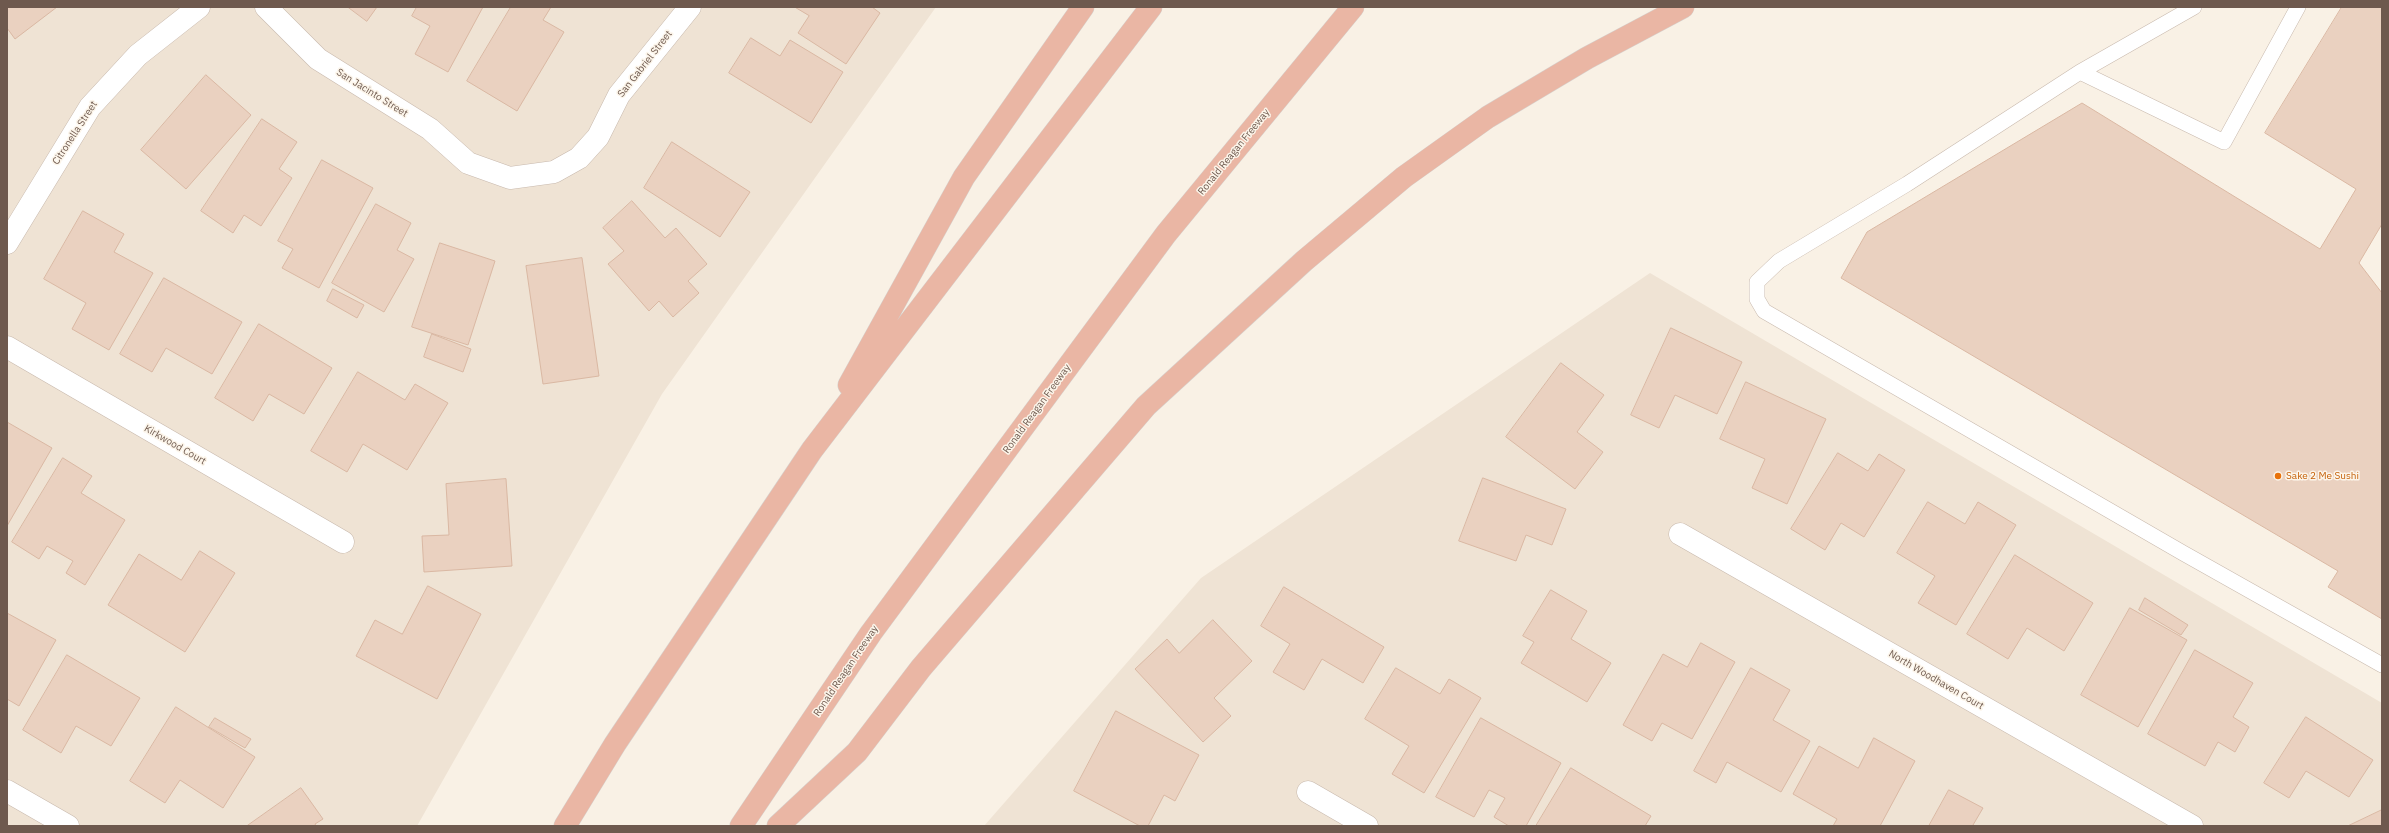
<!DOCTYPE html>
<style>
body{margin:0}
#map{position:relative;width:2389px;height:833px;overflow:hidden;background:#f9f1e5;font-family:"IBM Plex Sans",sans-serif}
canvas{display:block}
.frame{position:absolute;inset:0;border:8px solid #6e594e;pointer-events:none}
</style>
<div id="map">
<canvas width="2389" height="833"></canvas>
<div class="frame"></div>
</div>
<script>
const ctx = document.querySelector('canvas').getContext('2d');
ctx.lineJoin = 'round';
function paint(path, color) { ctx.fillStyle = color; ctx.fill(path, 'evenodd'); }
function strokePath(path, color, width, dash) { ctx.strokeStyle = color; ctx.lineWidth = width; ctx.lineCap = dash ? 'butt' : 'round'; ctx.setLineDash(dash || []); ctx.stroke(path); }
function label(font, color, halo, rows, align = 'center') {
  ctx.font = font + ' "IBM Plex Sans",sans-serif'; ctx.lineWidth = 3; ctx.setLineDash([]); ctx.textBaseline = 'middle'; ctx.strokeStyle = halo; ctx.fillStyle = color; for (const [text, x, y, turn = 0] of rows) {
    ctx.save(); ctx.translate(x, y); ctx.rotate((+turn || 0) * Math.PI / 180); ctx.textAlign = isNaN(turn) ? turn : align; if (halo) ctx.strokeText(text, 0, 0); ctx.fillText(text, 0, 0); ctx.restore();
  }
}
const residential = new Path2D(`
 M7,7H936L662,394L417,826H7Z
 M1650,273L2382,703V826H984L1201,578Z`);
const building = new Path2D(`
 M7,7H57L15,39L7,28Z
 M348,7H377L367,21Z
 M417,7H483L448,72L415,54L430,26L412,16Z
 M511,7H551L543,20L564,32L517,111L467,81Z
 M795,7H872L880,13L846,64L798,33L809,16Z
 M2342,7H2382V224L2359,263L2382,293V619L2328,587L2338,571L1841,278L1867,232L2082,103L2320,249L2356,189L2265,133Z
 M751,38L780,56L790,40L843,72L811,123L729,73Z
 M206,75L251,115L186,189L141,150Z
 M262,119L297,142L279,169L292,178L261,226L244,215L233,233L201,211Z
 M672,142L750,192L720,237L644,188Z
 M322,160L373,188L319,288L282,268L293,249L278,241Z
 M632,201L665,238L676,228L707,264L688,281L699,293L673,317L659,301L649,311L608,264L624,251L603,228Z
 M376,204L411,223L397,250L414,259L384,312L332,283Z
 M83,211L124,234L114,252L153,273L109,350L72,329L86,303L44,279Z
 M440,243L495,261L468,345L412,327Z
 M582,258L599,376L543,384L526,266Z
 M164,278L242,322L212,374L166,348L152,372L120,354Z
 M333,289L364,305L357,318L327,301Z
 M259,324L332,368L304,414L269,394L253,421L215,398Z
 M1671,328L1742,362L1717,414L1675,395L1659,428L1631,415Z
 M432,334L471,349L463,372L424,357Z
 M1561,363L1604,395L1577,432L1603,452L1575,489L1506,437Z
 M358,372L405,400L415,384L448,403L407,470L363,444L347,472L311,451Z
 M1746,382L1826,419L1787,504L1752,488L1765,459L1720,439Z
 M7,422L52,448L7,526Z
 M1838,453L1868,471L1879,454L1905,470L1864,537L1841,523L1825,550L1791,529Z
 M63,458L92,476L81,493L125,520L85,585L66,573L73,561L47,546L39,559L12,542Z
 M1483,478L1566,509L1552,545L1526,535L1516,561L1459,541Z
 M506,479L512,566L424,572L422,536L449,535L446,484Z
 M1928,502L1965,524L1978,502L2016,525L1956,625L1918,603L1935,576L1897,553Z
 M200,551L235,573L185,652L108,605L139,554L181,580Z
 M2015,555L2093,603L2064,651L2027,628L2008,659L1967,634Z
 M428,586L481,614L437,699L356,656L375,620L402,634Z
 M1284,587L1384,647L1363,683L1322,659L1304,690L1273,672L1290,644L1261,626Z
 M1551,590L1587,611L1571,639L1611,663L1587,702L1521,663L1534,642L1523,636Z
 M2145,598L2188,625L2181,635L2139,610Z
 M2130,608L2187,640L2138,727L2081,695Z
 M7,613L56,640L19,706L7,699Z
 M1213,620L1252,661L1214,698L1231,716L1203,742L1135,669L1167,639L1179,653Z
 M1701,643L1735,662L1692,739L1662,723L1652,741L1623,725L1663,654L1687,667Z
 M2195,650L2253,683L2233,717L2249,727L2235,752L2218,742L2205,766L2148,734Z
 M67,655L140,698L111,746L76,726L61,753L23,730Z
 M1396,668L1440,694L1449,679L1481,698L1424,793L1392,774L1409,746L1365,719Z
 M1751,668L1790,690L1773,720L1810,741L1781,792L1727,762L1716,783L1694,771Z
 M176,707L255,757L223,808L180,780L165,803L130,781Z
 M1116,711L1199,755L1175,801L1164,795L1148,826H1140L1074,791Z
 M2306,717L2373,760L2349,797L2306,771L2289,798L2264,783Z
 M215,718L251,739L245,748L209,727Z
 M1481,718L1561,763L1526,826H1509L1494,817L1505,798L1489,790L1474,817L1436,797Z
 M1874,738L1915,761L1880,826H1833L1837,819L1793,794L1819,746L1858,768Z
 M1571,768L1651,816L1645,826H1536Z
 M301,788L323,819L315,824L316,826H247Z
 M1949,790L1983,808L1973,825L1975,826H1929Z
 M2382,810V826H2348Z`);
const lane = new Path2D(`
 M2194,7L2080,72L1907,184L1779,261L1757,282V299L1764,311L2183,553L2382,665
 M2080,72L2224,142L2298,7`);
const street = new Path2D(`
 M266,7L318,59L430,129L468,163L510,178L554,172L579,158L598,137L619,95L690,7
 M7,243L90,107L138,55L199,7
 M7,347L343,542
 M1680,534L2192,826
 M7,791L68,826
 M1308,792L1367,826`);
const highway = new Path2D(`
 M849,385L964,177L1083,7
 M565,826L615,744L812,450L1151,7
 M741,826L871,633L1166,234L1353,7
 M778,826L857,752L921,668L1146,406L1304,261L1404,177L1488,117L1587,58L1683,7`);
const markers = [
 [2278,476,4,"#e8710a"]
];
const streetNames = [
 ["San Gabriel Street",645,64,-52],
 ["San Jacinto Street",372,93,32],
 ["Citronella Street",75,133,-57],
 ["Ronald Reagan Freeway",1234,152,-51],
 ["Ronald Reagan Freeway",1037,409,-54],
 ["Kirkwood Court",175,445,30],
 ["Ronald Reagan Freeway",846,671,-56],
 ["North Woodhaven Court",1936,680,30]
];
const foodNames = [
 ["Sake 2 Me Sushi",2286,476]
];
paint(residential, '#efe3d4');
paint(building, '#ead1c0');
strokePath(building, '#dab8a3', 1);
strokePath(lane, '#c8b9ad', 16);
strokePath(street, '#c8b9ad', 23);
strokePath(highway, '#d6d1cd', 23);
strokePath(lane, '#fff', 15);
strokePath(street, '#fff', 22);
strokePath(highway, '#eab6a4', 22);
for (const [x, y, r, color] of markers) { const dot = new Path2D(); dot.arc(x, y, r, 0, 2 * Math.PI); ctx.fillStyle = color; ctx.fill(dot); strokePath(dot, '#fcf5ea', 1.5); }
label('10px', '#6e594e', '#fcf5ea', streetNames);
label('10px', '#c56008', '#fcf5ea', foodNames, 'left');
</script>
